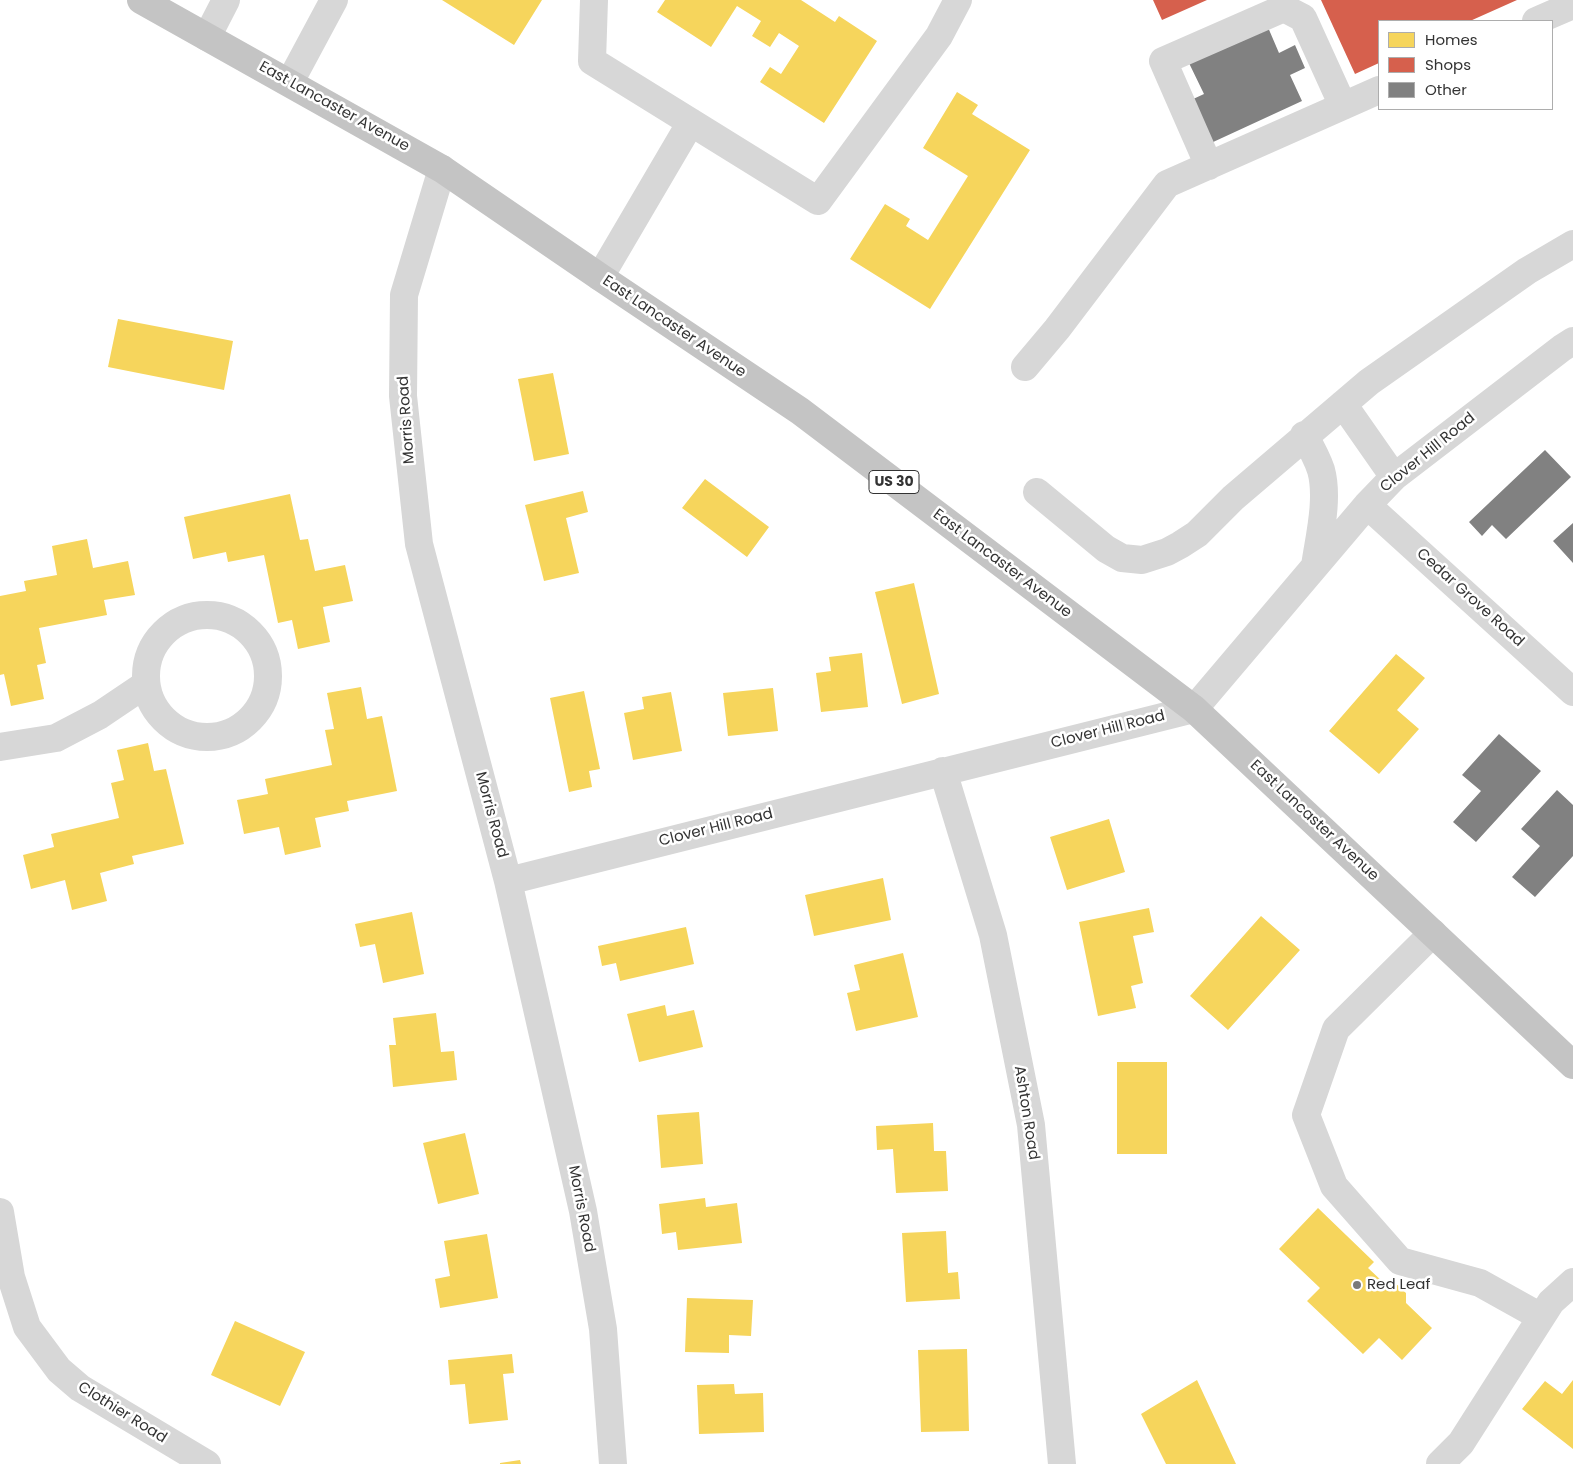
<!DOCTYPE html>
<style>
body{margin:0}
#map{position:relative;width:1573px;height:1464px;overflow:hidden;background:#fff;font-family:Poppins,sans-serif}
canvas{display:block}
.legend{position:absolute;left:1378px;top:20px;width:175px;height:90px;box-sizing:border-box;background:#fff;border:1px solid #adadad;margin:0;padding:6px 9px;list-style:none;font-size:15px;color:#333}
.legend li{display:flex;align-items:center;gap:10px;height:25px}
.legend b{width:25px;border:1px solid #adadad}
</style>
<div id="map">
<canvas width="1573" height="1464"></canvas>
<ul class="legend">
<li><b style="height:14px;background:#f6d55c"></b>Homes</li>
<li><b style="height:14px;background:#d6604d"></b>Shops</li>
<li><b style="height:14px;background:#818181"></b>Other</li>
</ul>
</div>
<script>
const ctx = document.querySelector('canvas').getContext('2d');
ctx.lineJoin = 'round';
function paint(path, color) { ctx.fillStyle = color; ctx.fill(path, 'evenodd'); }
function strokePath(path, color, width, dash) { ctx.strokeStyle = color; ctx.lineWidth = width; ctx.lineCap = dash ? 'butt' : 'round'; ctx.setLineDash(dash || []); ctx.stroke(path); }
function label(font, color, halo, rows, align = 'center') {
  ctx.font = font + ' Poppins,sans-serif'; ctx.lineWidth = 5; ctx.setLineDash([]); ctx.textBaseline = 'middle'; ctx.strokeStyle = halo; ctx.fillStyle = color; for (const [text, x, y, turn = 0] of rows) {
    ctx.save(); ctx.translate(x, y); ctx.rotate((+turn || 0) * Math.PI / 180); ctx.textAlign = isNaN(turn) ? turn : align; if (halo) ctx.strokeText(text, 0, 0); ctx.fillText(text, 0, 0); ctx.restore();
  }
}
const homes = new Path2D(`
 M442,0H542L514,45Z
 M665,0H801L835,22L839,16L877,41L824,123L760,82L770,67L781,74L799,46L779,33L770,47L752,36L761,21L737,6L711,47L657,12Z
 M957,92L978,105L972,114L1030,150L930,309L850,259L885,204L910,219L906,226L928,240L968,176L923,148Z
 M118,319L233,341L224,390L108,367Z
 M553,373L569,454L534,461L518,379Z
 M705,479L769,527L747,557L682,508Z
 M583,491L588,512L566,518L579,573L544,581L525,505Z
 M290,494L300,540L308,539L315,571L345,565L353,601L323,607L330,642L298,649L292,620L278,623L264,555L228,562L226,552L193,559L184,517Z
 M87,539L93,568L128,561L135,595L104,600L107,615L39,628L46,663L37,665L44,699L11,706L4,674L0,675V596L26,591L24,581L57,575L52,546Z
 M914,583L939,694L902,704L875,592Z
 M862,653L868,707L821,712L816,673L831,671L829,657Z
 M1396,654L1425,678L1397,710L1419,729L1379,774L1329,731Z
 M361,687L367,719L382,716L397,791L347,801L349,811L315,818L321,847L285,855L279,827L244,834L237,800L268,794L265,779L332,765L325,730L334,729L327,693Z
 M773,688L778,731L728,736L723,693Z
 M584,691L600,769L589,771L592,787L569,792L550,698Z
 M671,692L682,751L633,760L624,713L644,709L642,697Z
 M148,743L154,771L166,769L184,844L132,856L134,864L100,873L107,901L72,910L65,880L31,889L23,855L54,847L51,834L119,818L111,783L124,780L117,750Z
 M1109,819L1125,872L1067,890L1050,837Z
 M883,878L891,920L814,936L805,895Z
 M1149,908L1154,932L1133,936L1143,983L1131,986L1136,1008L1098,1016L1079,922Z
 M412,912L424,974L383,983L375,944L360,947L355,924Z
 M1261,916L1300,950L1228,1030L1190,996Z
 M686,927L694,964L620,981L616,963L602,966L598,946Z
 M903,953L918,1017L856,1031L847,993L860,990L854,965Z
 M665,1005L667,1016L694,1010L703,1047L639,1062L627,1014Z
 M436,1013L441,1052L454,1051L457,1080L393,1087L389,1045H396L393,1018Z
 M1117,1062H1167V1154H1117Z
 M699,1112L703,1164L661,1168L657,1115Z
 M933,1123L934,1151H946L948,1191L896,1193L893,1149L877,1150L876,1126Z
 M465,1133L479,1194L438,1204L423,1143Z
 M705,1198L706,1207L737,1203L742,1243L678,1250L676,1232L662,1234L659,1204Z
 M1318,1208L1374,1262L1368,1268L1383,1282H1394L1406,1293V1303L1432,1328L1402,1360L1379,1338L1363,1354L1307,1301L1320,1288L1279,1249Z
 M946,1231L948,1273L958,1272L960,1299L906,1302L902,1233Z
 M487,1234L498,1298L440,1308L435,1279L450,1276L444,1241Z
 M687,1298L753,1300L751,1336L729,1335V1353L685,1352Z
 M235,1321L305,1352L280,1406L211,1375Z
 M967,1349L969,1431L921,1432L918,1350Z
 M512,1354L514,1373L503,1374L508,1420L469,1424L465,1384L450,1385L448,1360Z
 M1197,1380L1236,1464H1166L1141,1414Z
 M1573,1380V1449L1522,1409L1545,1381L1562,1394Z
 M734,1384L735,1394L763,1393L764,1432L699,1434L697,1385Z
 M520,1460L521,1464H500V1463Z`);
const shops = new Path2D(`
 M1153,0H1207L1162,20Z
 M1321,0H1517L1470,21H1379V63L1355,74Z`);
const building = new Path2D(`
 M1267,25L1279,53L1295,45L1305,68L1290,75L1302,101L1211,143L1191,100L1204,94L1188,61Z
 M1545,450L1571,477L1506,539L1492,525L1482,536L1469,522Z
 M1573,523V563L1553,541Z
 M1499,734L1541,771L1476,842L1453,822L1481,791L1462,775Z
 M1557,790L1573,805V856L1535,897L1512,877L1540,846L1521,829Z`);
const minor = new Path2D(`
 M594,0L592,61L818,201L939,36L958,0
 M1536,21L1573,5
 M207,37L226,0
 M290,82L334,0
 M1209,166L1163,61L1284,8L1303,18L1343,106
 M442,169L404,295L403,396L419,544L508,881L583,1211L603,1329L613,1464
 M600,277L691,122
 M1025,367L1057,329L1167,184L1379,90
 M1343,404L1394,477
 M1304,435C1311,447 1317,458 1321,470C1329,499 1319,538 1315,566
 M1037,492L1106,549L1122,558L1142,560L1167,552L1180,545L1197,534L1233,498L1369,382L1527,271L1573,244
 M1367,505L1573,692
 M146 676a61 61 0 1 1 122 0a61 61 0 1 1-122 0Z
 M0,747L56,738L100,715L146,684
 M943,771L993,935L1031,1125L1062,1464
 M508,881L1194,709L1367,505L1394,477L1562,348L1573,341
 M1433,933L1336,1029L1306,1115L1334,1186L1400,1261L1480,1283L1541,1317
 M0,1212L11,1277L27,1327L59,1370L80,1388L207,1464
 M1440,1464L1461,1443L1551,1302L1573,1282`);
const highway = new Path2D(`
 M141,0L442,169L600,277L800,411L1194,709L1573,1065`);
const markers = [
 [1357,1285,5,"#7a7a7a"]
];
const shields = [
 [894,482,50]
];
const shieldNames = [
 ["US 30",894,482]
];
const streetNames = [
 ["East Lancaster Avenue",334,107,29],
 ["East Lancaster Avenue",674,327,34],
 ["Morris Road",407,420,-94],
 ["Clover Hill Road",1428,453,-39],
 ["East Lancaster Avenue",1002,564,37],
 ["Cedar Grove Road",1470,598,42],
 ["Clover Hill Road",1108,730,-14],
 ["Morris Road",491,815,75],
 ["East Lancaster Avenue",1314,821,43],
 ["Clover Hill Road",716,828,-14],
 ["Ashton Road",1026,1113,81],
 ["Morris Road",581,1209,79],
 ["Clothier Road",122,1413,32]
];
const poiNames = [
 ["Red Leaf",1367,1285]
];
paint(homes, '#f6d55c');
paint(shops, '#d6604d');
paint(building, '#818181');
strokePath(minor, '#d7d7d7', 28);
strokePath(highway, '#c4c4c4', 28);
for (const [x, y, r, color] of markers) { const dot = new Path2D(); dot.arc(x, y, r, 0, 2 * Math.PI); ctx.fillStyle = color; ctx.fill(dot); strokePath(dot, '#fff', 2); }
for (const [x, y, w] of shields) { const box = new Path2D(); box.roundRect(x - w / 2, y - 11.5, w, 23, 4); ctx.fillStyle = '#fff'; ctx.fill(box); strokePath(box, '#333', 1); }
label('bold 14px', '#333', null, shieldNames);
label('15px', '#333', '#fff', streetNames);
label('15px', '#333', '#fff', poiNames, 'left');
</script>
